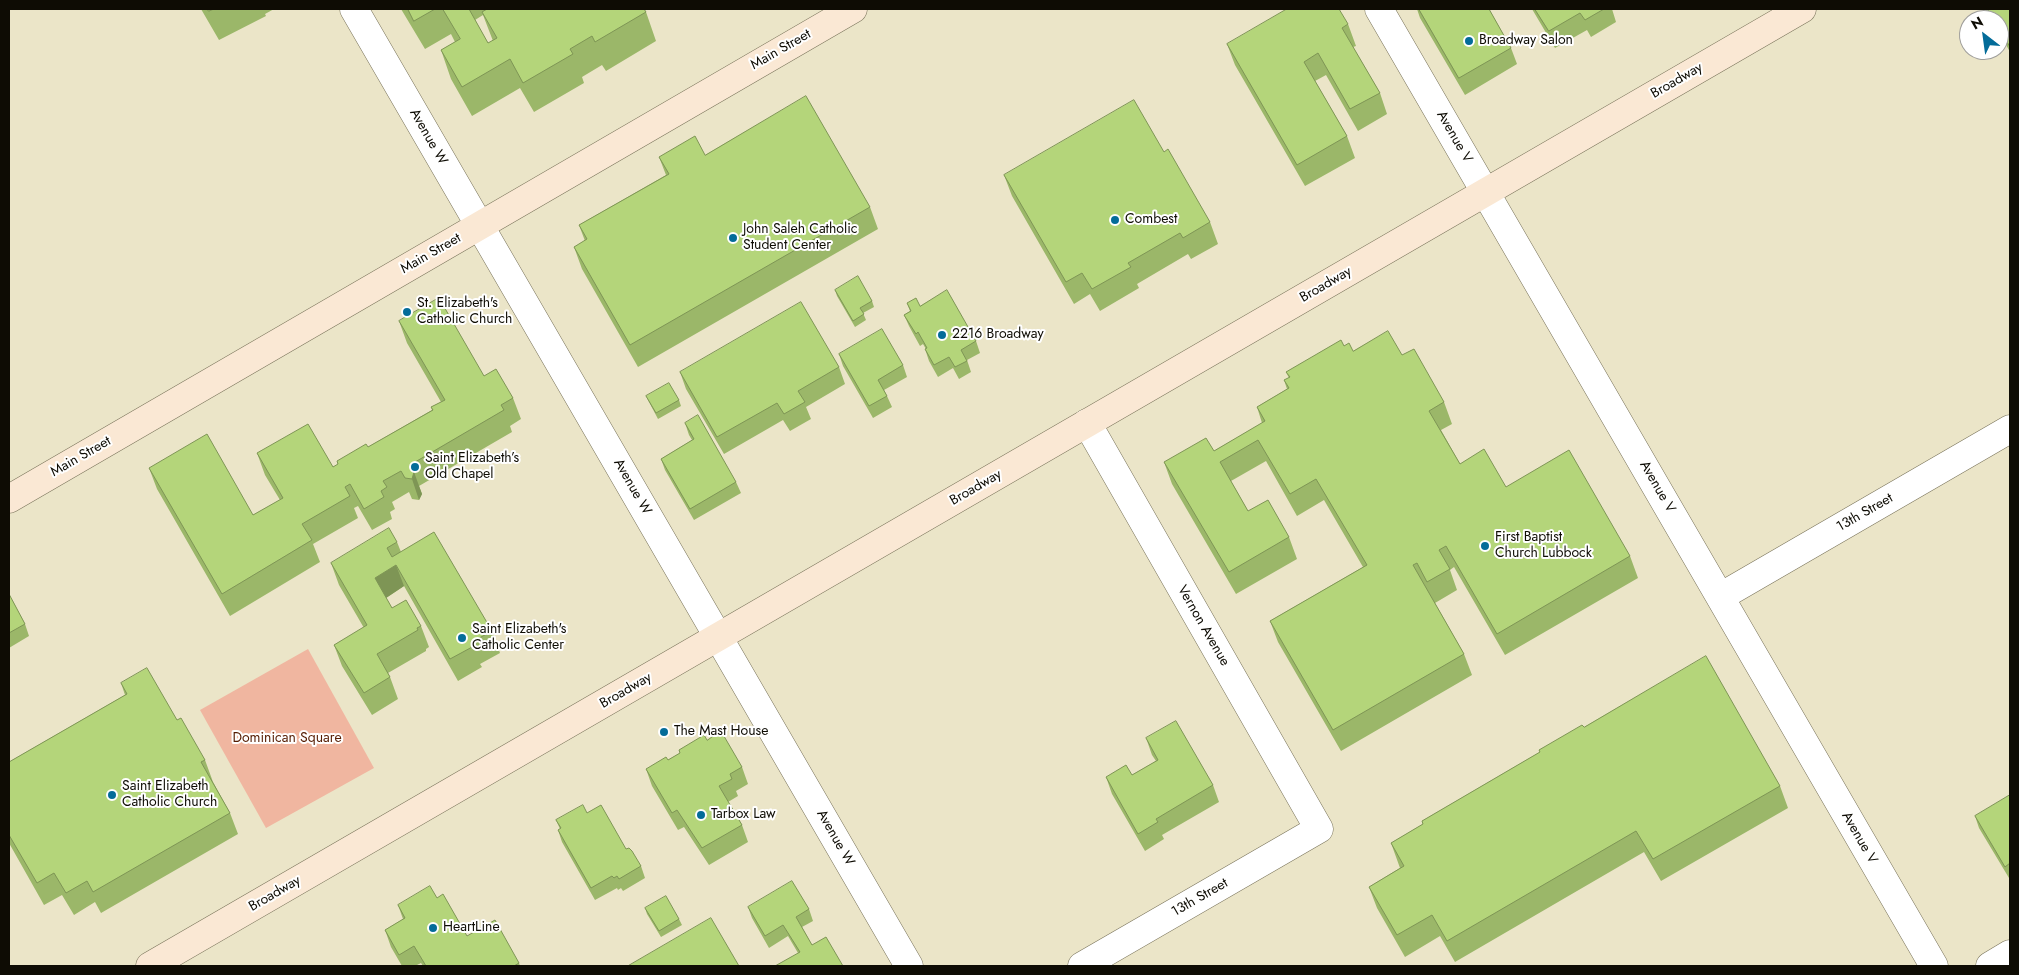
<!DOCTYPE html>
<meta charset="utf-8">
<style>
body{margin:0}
#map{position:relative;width:2019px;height:975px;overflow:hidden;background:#ebe5c8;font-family:Jost,sans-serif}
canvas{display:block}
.frame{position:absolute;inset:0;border:10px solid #0e0c04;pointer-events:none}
.north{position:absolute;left:1959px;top:10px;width:50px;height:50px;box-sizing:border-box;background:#fff;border:1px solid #9f9e9b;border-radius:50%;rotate:330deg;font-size:14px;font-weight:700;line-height:20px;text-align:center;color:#0e0c04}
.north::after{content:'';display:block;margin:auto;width:18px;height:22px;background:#046c99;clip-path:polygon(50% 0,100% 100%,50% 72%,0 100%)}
</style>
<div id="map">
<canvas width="2019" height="975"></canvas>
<div class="frame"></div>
<div class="north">N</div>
</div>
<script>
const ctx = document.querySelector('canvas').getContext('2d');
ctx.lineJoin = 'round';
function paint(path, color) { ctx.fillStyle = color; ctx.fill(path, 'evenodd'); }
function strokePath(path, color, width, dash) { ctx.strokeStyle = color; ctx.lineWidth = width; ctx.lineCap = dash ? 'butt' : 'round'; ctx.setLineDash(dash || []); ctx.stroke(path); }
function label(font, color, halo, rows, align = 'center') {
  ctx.font = font + ' Jost,sans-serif'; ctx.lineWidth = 4; ctx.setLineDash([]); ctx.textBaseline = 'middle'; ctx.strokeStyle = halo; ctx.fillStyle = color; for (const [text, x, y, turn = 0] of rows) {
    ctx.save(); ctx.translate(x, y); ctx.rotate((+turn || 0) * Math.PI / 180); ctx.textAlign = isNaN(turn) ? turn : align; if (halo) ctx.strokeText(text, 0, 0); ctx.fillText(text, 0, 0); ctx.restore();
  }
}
const green = new Path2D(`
 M308,649L374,768L266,828L200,710Z`);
const street = new Path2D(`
 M354,9L909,966
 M1379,9L1934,966
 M1720,597L2010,429
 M1082,966L1319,829L1087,423
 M1990,966L2010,954`);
const secondary = new Path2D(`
 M9,499L853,9
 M150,966L1802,9`);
const wall = new Path2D(`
 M201,9H274L265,14L266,16L219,40Z
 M401,9H644L646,12L656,41L606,71L602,65L582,77L584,83L534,112L520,88L472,116L451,79L441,50L455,42L451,34L425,49ZM483,15L493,41L488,43L475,20Z
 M1417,9H1489L1511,48L1517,64L1465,95L1420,18Z
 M1532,9H1612L1616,22L1591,37L1587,30L1555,48Z
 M1985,9H2010V52L1999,32V20H1992Z
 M1348,24L1356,46L1353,47L1380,93L1387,114L1358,131L1326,75L1315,81L1347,136L1355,158L1305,186L1235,65L1227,44Z
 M1164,152L1210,222L1218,244L1191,259L1188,254L1137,284L1139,288L1100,311L1090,294L1074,304L1012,196L1004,175Z
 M705,155L870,207L878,229L638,367L582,269L574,247L585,241L579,225L666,175L659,157Z
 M835,290L872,301L874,307L863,313L866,320L855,327L837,296Z
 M907,303L920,306L976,341L980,353L967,360L971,372L959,379L953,368L938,377L929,361L925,349H926L923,344L920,346L909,326L904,315L910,311Z
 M399,321L484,376L513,398L521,419L510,426L512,432L419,486L422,494L419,500L412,499L409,492L392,502L395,509L390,512L392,519L372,530L358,506L354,508L358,518L313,544L320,562L230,616L157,489L149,468L253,515L280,500L265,475L257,453L333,467L338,465L337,461L368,447L432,410L431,407L441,402L407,343Z
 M1344,346L1353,351L1402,355L1444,402L1452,424L1441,430L1460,464L1506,487L1630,556L1638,578L1505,655L1454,567L1450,570L1457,590L1435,603L1464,654L1472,675L1341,751L1278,642L1270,621L1363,567L1324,500L1297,516L1266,461L1231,481L1248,511L1289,537L1297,559L1236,594L1172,484L1164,462L1214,451L1262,423L1257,407L1287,389L1284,380L1289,378L1286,372Z
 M839,354L903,365L907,377L884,390L887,396L892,407L873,418L843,366Z
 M839,367L845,384L806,407L811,419L790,431L783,420L724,454L686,389L680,372Z
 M646,396L679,400L681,406L658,419L649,402Z
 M685,423L736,482L741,493L694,520L665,470L661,459L692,440L689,435Z
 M397,542L401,552L492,631L500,653L480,664L482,667L458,681L404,586L386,598L392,608L421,626L429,647L426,649V651L388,673L390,677L398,699L372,715L342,666L334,645L364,628L339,585L331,563Z
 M9,594L25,624L29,636L9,648Z
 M121,683L177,720L205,760L213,782L230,813L238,834L101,913L95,902L74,915L62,895L44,905L9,843V762L125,695Z
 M1584,727L1780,786L1788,808L1661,881L1644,852L1455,962L1440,936L1405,957L1377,908L1369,887L1400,868L1391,843L1423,824L1422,821L1540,752L1539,750Z
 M1146,738L1213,785L1219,802L1162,835L1164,839L1145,851L1112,794L1106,777L1132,775L1156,761L1152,755Z
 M707,740L742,767L748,784L736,791L738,796L728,802L742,825L748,842L709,865L684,827L678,830L652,786L646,769L668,760L680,753L679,750Z
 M2010,795V878H2009L1979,828L1975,816Z
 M587,813L626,849L641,866L645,878L623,891L621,888L618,890L617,888L595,900L562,842L558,830L560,829L556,820Z
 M437,898L467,936L519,963L520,966H423L421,963L415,966H402L391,947L385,930L403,919L398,905Z
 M748,907L809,909L813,921L802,927L812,945L843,966L798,953L788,936L769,948L752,918Z
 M645,908L679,919L682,925L661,937L647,914Z`);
const shadedWall = new Path2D(`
 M414,472L422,494L419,500L412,479Z
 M396,565L404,586L383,600L375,578Z`);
const building = new Path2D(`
 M207,9H214L209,11Z
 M408,9H435L414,21Z
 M443,9H469L488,43L497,38L482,12L487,9H644L646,12L595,42L592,36L570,49L573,54L523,83L510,59L462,87L441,50L460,39Z
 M1287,9H1339L1348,24L1342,28L1380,93L1350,109L1318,53L1304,62L1347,136L1297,165L1227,44Z
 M1419,9H1489L1511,48L1459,78Z
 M1535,9H1604L1585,20L1580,13L1549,31Z
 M1988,9H2010V47L1999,28V20H1994Z
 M806,96L870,207L630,345L574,247L587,239L579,225L669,174L659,157L695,136L705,155Z
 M1134,100L1164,152L1168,149L1210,222L1183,238L1180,233L1128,263L1131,267L1092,289L1082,273L1066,282L1004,175Z
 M858,276L872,301L860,308L864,314L853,321L835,290Z
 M947,290L976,341L961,350L967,361L955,367L949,357L934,365L925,349L927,348L918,332L916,334L904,315L911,311L907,303L916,298L920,306Z
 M439,298L484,376L496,369L513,398L501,405L504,410L410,465L414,472L412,479L405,478L401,471L383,481L387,487L381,491L384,497L364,509L350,484L345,487L350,496L302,524L312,540L222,594L149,468L207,434L253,515L283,498L257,453L308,424L333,467L338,464L337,461L366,444L368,447L433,410L431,407L445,400L399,321Z
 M801,302L839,367L798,391L805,402L784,414L777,403L717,437L680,372Z
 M882,329L903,365L878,380L887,396L869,406L839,354Z
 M1388,331L1402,355L1414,349L1444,402L1429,411L1460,464L1484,449L1506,487L1569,450L1630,556L1497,634L1446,546L1439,550L1450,569L1427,582L1417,563L1413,565L1464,654L1333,730L1270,621L1367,565L1316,479L1290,494L1258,440L1220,462L1248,511L1268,500L1289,537L1229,572L1164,462L1206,438L1214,451L1265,421L1257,407L1289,388L1284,380L1290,377L1286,372L1341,340L1344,346L1349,343L1353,351Z
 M669,383L679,400L656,413L646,396Z
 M698,415L736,482L690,509L661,459L694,439L685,423Z
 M389,528L397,542L387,548L392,557L434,532L492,631L472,642L474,646L450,659L396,565L375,578L392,608L406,600L421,626L417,628L418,630L377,654L390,677L364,693L334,645L367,625L331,563Z
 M9,594L25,624L9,633Z
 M1706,656L1780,786L1653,859L1636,831L1447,941L1432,915L1397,935L1369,887L1404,866L1391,843L1423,824L1422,821L1540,752L1539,750L1582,725L1584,727Z
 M147,668L177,720L181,718L205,760L201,762L230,813L93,892L87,881L66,893L54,873L37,883L9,835V762L127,694L121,683Z
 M1176,721L1213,785L1156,819L1158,822L1138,834L1106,777L1126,765L1132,775L1158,760L1146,738Z
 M721,731L742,767L730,774L732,779L719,786L742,825L702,848L677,810L672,813L646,769L666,757L668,760L680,753L679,750L704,735L707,740Z
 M2010,795V863L2005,867L1975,816Z
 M583,805L587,813L601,805L626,849L629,848L632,851L641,866L619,879L617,876L614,878L612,876L591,888L558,830L561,828L556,820Z
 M792,881L809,909L796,917L812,945L826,937L843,966H775L800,952L783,925L765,936L748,907Z
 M430,886L437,898L443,894L467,936L495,920L519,963L514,966H426L414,946L399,955L385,930L405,918L398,905Z
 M666,896L679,919L659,931L645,908Z
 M711,918L739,966H628Z`);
const markers = [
 [1469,41,5,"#046c99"],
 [1115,220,5,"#046c99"],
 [733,238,5,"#046c99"],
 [407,312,5,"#046c99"],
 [942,335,5,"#046c99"],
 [415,467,5,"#046c99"],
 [1485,546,5,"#046c99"],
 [462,638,5,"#046c99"],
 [664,732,5,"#046c99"],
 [112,795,5,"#046c99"],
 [701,815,5,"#046c99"],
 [433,928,5,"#046c99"]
];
const poiNames = [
 ["Broadway Salon",1479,41],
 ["Combest",1125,220],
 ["John Saleh Catholic",743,230],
 ["Student Center",743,246],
 ["St. Elizabeth's",417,304],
 ["Catholic Church",417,320],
 ["2216 Broadway",952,335],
 ["Saint Elizabeth’s",425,459],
 ["Old Chapel",425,475],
 ["First Baptist",1495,538],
 ["Church Lubbock",1495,554],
 ["Saint Elizabeth's",472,630],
 ["Catholic Center",472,646],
 ["The Mast House",674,732],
 ["Saint Elizabeth",122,787],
 ["Catholic Church",122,803],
 ["Tarbox Law",711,815],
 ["HeartLine",443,928]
];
const streetNames = [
 ["Main Street",781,50,-30],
 ["Broadway",1677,81,-30],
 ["Avenue W",428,137,60],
 ["Avenue V",1454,137,60],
 ["Main Street",431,254,-30],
 ["Broadway",1326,285,-30],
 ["Main Street",81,457,-30],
 ["Avenue W",632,487,60],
 ["Avenue V",1657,487,60],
 ["Broadway",976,488,-30],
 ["13th Street",1865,513,-30],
 ["Vernon Avenue",1203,626,60],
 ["Broadway",626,691,-30],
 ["Avenue W",835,838,60],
 ["Avenue V",1859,838,60],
 ["Broadway",275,894,-30],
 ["13th Street",1200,898,-30]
];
const parkNames = [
 ["Dominican Square",287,739]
];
paint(green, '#f0b6a0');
strokePath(street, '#787259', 29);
strokePath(secondary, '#787259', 29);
strokePath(street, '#fff', 28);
strokePath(secondary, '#fae8d4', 28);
paint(wall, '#9bb769');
paint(shadedWall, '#7e9555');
paint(building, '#b4d57a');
strokePath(building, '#7e9555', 1);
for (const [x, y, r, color] of markers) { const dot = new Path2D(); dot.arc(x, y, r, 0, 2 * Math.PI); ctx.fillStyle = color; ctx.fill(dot); strokePath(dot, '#fff', 2); }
label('14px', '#0e0c04', '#fff', poiNames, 'left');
label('14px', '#0e0c04', '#fff', streetNames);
label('14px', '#551c02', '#fff', parkNames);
</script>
